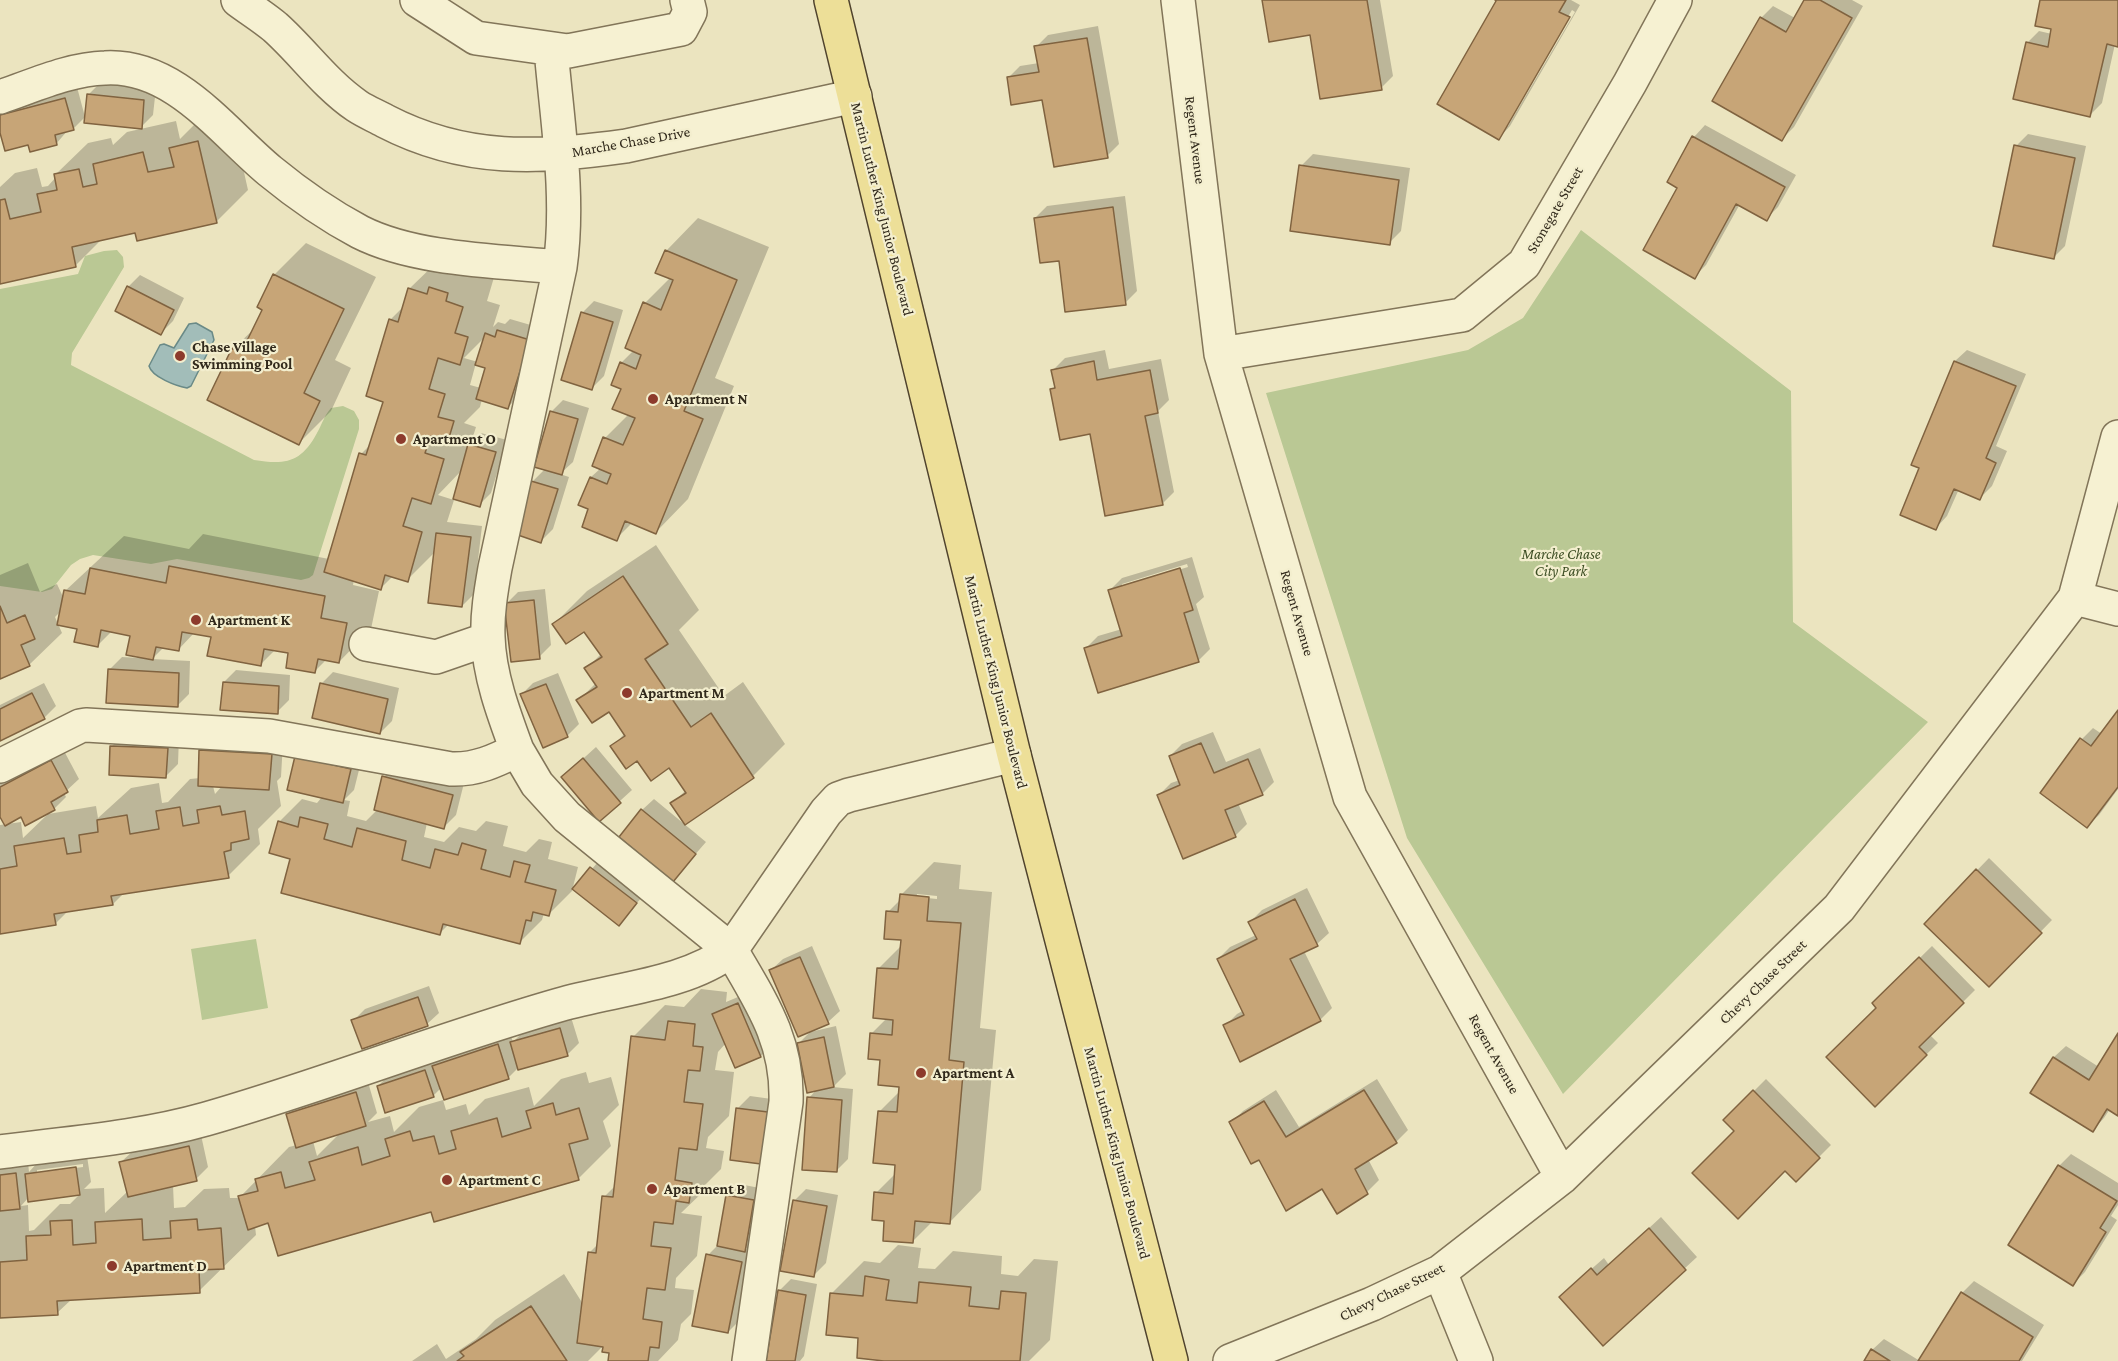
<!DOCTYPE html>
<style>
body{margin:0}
canvas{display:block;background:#ebe4bf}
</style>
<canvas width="2118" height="1361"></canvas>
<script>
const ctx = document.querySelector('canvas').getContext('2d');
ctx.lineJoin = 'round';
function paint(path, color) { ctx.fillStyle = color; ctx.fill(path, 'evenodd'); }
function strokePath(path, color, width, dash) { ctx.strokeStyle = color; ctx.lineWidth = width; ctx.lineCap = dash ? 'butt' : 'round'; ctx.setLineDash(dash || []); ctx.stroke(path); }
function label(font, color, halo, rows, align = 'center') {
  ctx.font = font + ' "Crimson Pro",serif'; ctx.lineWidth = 4.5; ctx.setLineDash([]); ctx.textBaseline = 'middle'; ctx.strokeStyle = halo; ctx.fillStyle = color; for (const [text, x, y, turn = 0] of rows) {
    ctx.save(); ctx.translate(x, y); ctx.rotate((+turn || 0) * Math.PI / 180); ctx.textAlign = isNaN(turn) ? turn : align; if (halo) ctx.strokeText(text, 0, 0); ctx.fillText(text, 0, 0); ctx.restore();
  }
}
const green = new Path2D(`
 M1581,230L1791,391L1793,622L1928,722L1563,1094L1407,838L1266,393L1468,350L1523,318Z
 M117,250L123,257L124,267L72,353L71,365L254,460C285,465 301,463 317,433C322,424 324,416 331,408L343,406L354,411L359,420V429L313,575L309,578L301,580L177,559L151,564L93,555L80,559L71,565L52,589L42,592L0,586V289L78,274L85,256L104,251Z
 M256,939L268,1008L202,1020L191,949Z`);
const water = new Path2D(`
 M196,323L212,332L214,340L191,386L187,388C176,386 152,377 149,366L160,345L164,344L174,348L189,324Z`);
const shadow = new Path2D(`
 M1264,0H1380L1393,76L1381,88Z
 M1498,0H1571L1580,5L1510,126L1499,138ZM1572,10L1575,12L1508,126H1505Z
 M1806,0H1852L1863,6L1794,127L1782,139L1714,100L1761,18L1773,6L1795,18Z
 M2042,0H2118V45L2115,44L2102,103L2090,115L2027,43L2039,31L2052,34L2053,28Z
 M1098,26L1119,144L1107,156L1044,98L1008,78L1020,66L1039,63L1036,47L1048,35Z
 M100,83L156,88L153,115L141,127L88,95Z
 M77,87L85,117L73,129L68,130L56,144L29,143L0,127V114L9,105Z
 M230,110L248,190L216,222L136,232L102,239L75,266L0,282V187L15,173L37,168L42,187L48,186L56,177L55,175L88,143L111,138L113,145L127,132L176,121L180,139L203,116Z
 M1705,125L1796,175L1778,207L1766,219L1740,204L1706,265L1694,277L1679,188L1669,182L1694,137Z
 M2028,134L2086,146L2065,246L2053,258L2016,146Z
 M1313,154L1410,168L1401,231L1389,243L1301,166Z
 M1125,196L1137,291L1125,303L1060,259L1035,218L1047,206Z
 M698,218L769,247L715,378L734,386L688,499L656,532L633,522L616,539L590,509L591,477L601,468L605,438L629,414L623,388L621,363L634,350L645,303L670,278L666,251Z
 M306,243L376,277L335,360L351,368L331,411L299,443L233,349L256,327L264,310L274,275Z
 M442,257L495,274L487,301L500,305L493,327L498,322L505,324L510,319L541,328L520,395L508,407L482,399L480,407L464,423L476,427L471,443L481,433L507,440L491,493L479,505L462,470L438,495L454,500L447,522L482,526L474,594L462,606L435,552L407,580L393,576L381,588L354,580L353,585L379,591L371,629L339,662L327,659L315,671L290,652L276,649L261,664L213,636L195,632L178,650L164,647L152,659L190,661L189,694L177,706L110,669L122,657L139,658L132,635L112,631L98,645L61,611L55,617L62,633L29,665L0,678V575L28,563L40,592L57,584L64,599L65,591L124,536L189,549L203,534L329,559L361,454L372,443L384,401L390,320L405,305L409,289ZM485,337L478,362L464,358ZM476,363L487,367L481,388L470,385Z
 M140,275L184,298L173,321L161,333L128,287Z
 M594,301L623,310L604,376L592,388L582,313Z
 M1105,350L1109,369L1161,359L1169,400L1158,411L1174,492L1162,504L1091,433L1052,390L1056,385L1053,370L1065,358Z
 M1967,350L2026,374L1996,446L2007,451L1992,486L1980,498L1959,489L1947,516L1936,528L1921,468L1955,361Z
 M563,400L589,408L573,462L560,474L569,477L553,529L541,541L532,482L545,469L551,412Z
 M656,545L699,610L679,630L724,696L743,682L785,744L753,776L685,822L672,804L686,790L669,766L638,759L612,747L625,733L609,710L578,701L596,683L586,669L601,654L585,629L554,624L587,591Z
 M1192,557L1204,597L1196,604L1210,649L1198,661L1086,648L1098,636L1122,629L1110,590L1122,578ZM1187,564L1188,567L1122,587V584Z
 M545,589L551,645L539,657L506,604L518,592Z
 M236,670L290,675L289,700L277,712L224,682Z
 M333,672L399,688L392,721L380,733L321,684Z
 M558,673L579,724L567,736L521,695L533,683Z
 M44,683L56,706L44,718L0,740V705Z
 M2118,712V789L2099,815L2087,826L2082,739L2093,728L2102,734Z
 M1213,732L1226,762L1260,748L1274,782L1262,794L1238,803L1247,824L1235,836L1159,795L1171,783L1180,780L1170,756L1182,744Z
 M123,735L179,737L178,764L166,776L111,747Z
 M213,738L283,742L281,777L277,781L281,806L258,829L260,844L228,876L124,893L113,904L68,911L56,923L0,932V825L21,822L23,838L48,814L96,806L98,818L131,788L159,783L162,803L168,802L190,779L200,778L201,750ZM213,786H222L215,794Z
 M596,747L632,790L599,820L575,766Z
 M63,749L79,779L64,793L66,797L55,808L25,824L21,815L0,814V783Z
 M297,757L362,758L354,790L344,800L350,801L347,816L366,821L377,810L384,777L396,765L464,783L456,815L444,827L427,823L424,837L444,842L459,827L476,831L486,821L508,826L503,846L526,852L539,839L552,842L548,859L578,867L572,891L549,914L544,913L542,920L519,943L449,924L440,933L292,858L279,822L302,799L317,803L322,797Z
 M654,799L706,842L673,880L642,810Z
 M603,856L648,890L619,924L575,889Z
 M1989,858L2052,920L1989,985L1926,923Z
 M934,862L961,865L959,889L992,892L980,1028L996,1030L981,1190L949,1223L933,1221L912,1242L886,1220L876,1193L896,1173L897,1163L880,1111L900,1091L901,1085L882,1058L872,1033L887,1018L879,968L902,945L903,939L888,912L901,899V895ZM917,894L937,896V899L917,897Z
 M1307,888L1329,933L1317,944L1304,951L1332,1008L1320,1020L1225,1026L1237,1014L1244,1010L1218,959L1230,947L1256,935L1250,922L1262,910Z
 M812,946L840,1011L828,1022L771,970L783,959Z
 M1932,946L1975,990L1930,1035L1938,1043L1875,1105L1878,1008L1874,1003Z
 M429,986L439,1013L427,1024L353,1021L365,1009Z
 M701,989L727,992L726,1002L750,992L772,1044L761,1056L726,1043L718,1052L715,1070L734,1072L729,1116L708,1137L706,1148L724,1151L721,1169L705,1185V1190L681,1213L702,1216L697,1256L676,1278L675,1288L694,1290L691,1314L681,1324L678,1340L658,1361H610L611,1352L604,1345L588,1361H412L437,1344L446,1359L476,1339L495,1320L564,1274L583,1304L589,1253L598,1244L604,1197L616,1185L633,1037L665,1005L684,1007Z
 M571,1017L579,1043L567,1055L519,1067L508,1078L441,1088L433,1096L378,1086L390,1074L437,1059L438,1062L446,1054L510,1033L513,1042L524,1031Z
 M836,1026L846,1074L833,1087L853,1089L848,1159L836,1171L809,1098L817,1089L798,1044L810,1032Z
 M2118,1036V1114L2110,1109L2104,1118L2093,1130L2033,1092L2054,1057L2066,1046L2099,1067Z
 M586,1072L589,1083L611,1077L619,1105L603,1121L611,1146L578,1179L432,1210L269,1222L255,1226L256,1235L199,1291L72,1299L57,1313L0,1317V1165L28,1162L29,1172L38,1162L87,1156L91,1182L84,1189L104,1188L105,1213L128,1191L121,1162L133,1151L201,1135L208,1167L196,1179L173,1185L174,1208L185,1207L204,1189L229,1188L230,1198H239L289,1147L297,1145L288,1114L300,1102L368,1082L377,1113L368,1122L390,1116L394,1132L419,1107L443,1100L446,1110L466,1104L469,1115L485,1099L529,1087L534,1106L561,1079ZM340,1133L317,1156L313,1141ZM83,1164V1167L37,1173V1170ZM80,1194L70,1204H60L34,1230L29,1231L28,1205L21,1206L29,1197L30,1201Z
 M1377,1079L1408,1130L1396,1142L1368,1159L1379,1180L1367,1192L1322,1187L1259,1158L1231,1123L1243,1111L1276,1090L1299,1127Z
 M1766,1079L1831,1145L1796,1180L1725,1120Z
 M750,1096L779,1100L761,1162L738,1108Z
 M2071,1154L2118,1183V1205L2111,1216L2117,1220L2085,1272L2073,1284L2011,1245L2059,1166Z
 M739,1184L765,1189L757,1238L746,1249L753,1250L740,1320L728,1332L708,1255L719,1244L727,1196Z
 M806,1189L838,1195L826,1263L814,1275L794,1201Z
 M1661,1217L1697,1257L1603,1344L1572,1286L1604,1258L1609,1265Z
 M898,1245L921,1248L918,1268L935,1269L953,1251L1002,1256L1001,1274L1018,1276L1034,1259L1058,1261L1050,1340L1029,1361H899L860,1337L831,1294L864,1261L880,1263Z
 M791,1279L817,1284L804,1356L800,1361H767L779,1291Z
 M1974,1281L2044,1325L2022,1361H1920L1962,1293Z
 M1884,1339L1920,1361H1866L1872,1350Z`);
const building = new Path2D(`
 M1262,0H1367L1382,90L1320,99L1310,35L1269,42Z
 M1495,0H1566L1559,12L1570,17L1499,140L1437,104L1496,1Z
 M1804,0H1820L1852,18L1782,141L1712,101L1760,17L1786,32Z
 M2040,0H2118V47L2107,44L2090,117L2013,99L2026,42L2048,47L2051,29L2035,26Z
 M1087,38L1108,158L1054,167L1042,100L1011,105L1007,77L1039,72L1034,46Z
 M87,94L144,100L142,129L84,123Z
 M65,98L74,130L55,135L57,145L30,152L28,145L5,151L0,133V115Z
 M1692,136L1785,187L1767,221L1736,204L1695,279L1643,250L1677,188L1667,182Z
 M198,141L217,223L137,241L135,233L72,247L76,267L0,284V200L5,199L10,219L41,212L37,194L57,190L54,174L79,169L83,187L97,184L93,164L143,152L148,172L174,167L169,148Z
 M2014,145L2075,158L2054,259L1993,246Z
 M1299,165L1399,180L1390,245L1290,231Z
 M1113,207L1126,305L1065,312L1059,261L1040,263L1034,218Z
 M665,250L737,280L684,411L703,419L656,534L625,521L617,541L582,527L588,509L578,505L590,477L607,484L611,474L592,466L603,437L623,445L635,418L612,409L621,389L611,385L620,362L636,369L641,355L625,348L643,302L661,310L673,280L655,273Z
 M273,274L344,309L304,393L320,401L299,445L207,400L232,348L241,353L262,310L257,307Z
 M127,286L174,310L161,335L115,311Z
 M429,287L448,293L446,301L463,307L455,333L468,337L460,365L438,358L429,389L445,394L438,417L454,421L448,441L431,436L425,453L444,459L431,504L412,498L403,526L422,532L408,582L385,575L381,590L324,572L359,453L366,455L383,402L366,396L389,319L398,322L408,288L427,294Z
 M581,312L613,322L592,390L561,380Z
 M497,330L530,340L508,409L476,399L485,368L475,365L485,333L495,337Z
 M1094,361L1097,380L1150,370L1158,413L1145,416L1163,505L1105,516L1090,434L1060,440L1050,389L1055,388L1051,370Z
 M1954,361L2016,386L1986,458L1996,463L1980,500L1954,489L1936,530L1900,515L1919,468L1911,465Z
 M550,411L578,419L562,475L534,467Z
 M468,444L496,452L480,507L453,499Z
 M531,481L558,489L541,543L515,534Z
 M436,533L471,537L462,607L428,603Z
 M169,566L325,596L321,618L347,623L339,663L318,659L315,673L286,668L288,653L264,649L261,666L207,656L211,637L182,632L179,651L156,647L153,660L126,655L130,636L101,630L98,647L74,642L77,629L57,625L64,590L85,594L90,568L166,583Z
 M1180,568L1193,610L1184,613L1199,662L1098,693L1084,648L1122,636L1108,590Z
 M623,576L668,644L645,659L691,727L711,713L754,778L685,825L670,803L686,793L669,768L651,781L637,761L626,769L610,746L625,736L609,712L592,723L576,700L597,687L584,668L602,657L584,632L566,644L552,624Z
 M534,600L540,659L511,662L504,603Z
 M0,606L7,623L25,615L35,639L21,645L30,666L0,679Z
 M108,669L179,673L178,707L106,703Z
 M223,682L279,686L278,714L220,710Z
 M320,683L388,699L380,734L312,718Z
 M546,684L568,737L543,748L520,694Z
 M32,693L45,719L0,741V709Z
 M2118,710V787L2087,828L2040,793L2080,738L2091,746Z
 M1201,743L1214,773L1248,759L1263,795L1225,810L1236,837L1183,859L1157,795L1180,785L1169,756Z
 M110,746L168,748L166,778L109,775Z
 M199,750L272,754L269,790L198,786Z
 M295,756L351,769L343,803L287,790Z
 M583,758L621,803L599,822L561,777Z
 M51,760L68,792L51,802L55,810L25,826L21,817L5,826L0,817V787Z
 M382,776L453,795L444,829L374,810Z
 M220,806L222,815L245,811L249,839L231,843V850L224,852L229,878L111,896L113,905L54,914L56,925L0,934V869L17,866L14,846L64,838L67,854L81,852L79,835L98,832L97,820L127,815L130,834L159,829L156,811L180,807L183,826L199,823L197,810Z
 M641,809L696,854L673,882L619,837Z
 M300,817L328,824L324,839L352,847L357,828L406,841L402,860L430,868L435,849L458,855L462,843L486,850L481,869L510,877L514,861L530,865L525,882L556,890L549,916L533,912L531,921L526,920L520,944L443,924L440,935L281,893L290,859L269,853L278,821L298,827Z
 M590,867L637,903L619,926L572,889Z
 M1976,869L2042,933L1989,987L1924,924Z
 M900,894L929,897L927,921L961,923L949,1060L964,1062L950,1224L915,1221L913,1243L883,1241L884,1221L872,1220L874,1192L893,1194L895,1165L873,1163L878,1111L897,1112L899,1087L878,1085L880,1060L868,1059L870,1033L892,1035L893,1020L873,1018L877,968L898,969L901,940L884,939L886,911L898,912Z
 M1295,899L1318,946L1290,959L1321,1021L1240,1062L1223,1025L1244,1015L1217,959L1257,939L1248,922Z
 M800,957L829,1024L798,1037L769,970Z
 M1919,957L1964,1003L1919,1047L1927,1055L1875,1107L1826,1057L1876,1008L1872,1003Z
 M418,997L428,1026L362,1049L351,1020Z
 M738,1003L761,1057L735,1068L712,1014Z
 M668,1021L695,1024L693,1046L703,1047L700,1071L688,1070L684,1102L703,1104L697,1150L679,1148L675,1180L692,1183L689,1203L676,1201L673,1224L654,1222L651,1246L671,1248L665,1290L647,1288L643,1319L662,1322L659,1348L650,1347L648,1361H608L609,1353L602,1352L603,1347L577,1343L588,1252L596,1253L602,1196L613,1197L631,1036L665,1040Z
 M560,1028L568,1056L518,1070L510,1042Z
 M2118,1033V1116L2107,1109L2093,1132L2030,1093L2053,1057L2089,1080Z
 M824,1037L834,1087L807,1093L797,1043Z
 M498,1044L509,1079L444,1100L432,1066Z
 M425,1070L434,1097L385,1113L377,1086Z
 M1364,1090L1397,1143L1355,1169L1368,1194L1337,1214L1322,1189L1286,1211L1259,1160L1251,1164L1229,1122L1264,1101L1286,1137Z
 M1753,1090L1820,1158L1796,1182L1785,1171L1738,1219L1692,1173L1734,1131L1723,1120Z
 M356,1092L366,1126L296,1148L286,1114Z
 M807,1097L842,1100L837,1172L802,1170Z
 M553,1103L556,1115L579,1108L588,1139L569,1144L579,1180L434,1222L431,1212L278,1256L268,1223L248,1230L238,1196L258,1191L255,1179L281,1172L285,1188L315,1180L309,1162L358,1147L362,1165L390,1156L385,1139L410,1131L413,1141L434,1136L439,1154L456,1149L451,1131L497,1118L502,1137L531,1128L526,1111Z
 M736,1108L768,1112L761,1164L730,1160Z
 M189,1146L197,1181L128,1197L119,1162Z
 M2058,1165L2117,1201L2100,1228L2106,1232L2073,1286L2008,1245Z
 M76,1167L80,1195L28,1202L25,1174Z
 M16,1173L20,1209L0,1211V1175Z
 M726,1195L754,1200L745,1252L717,1246Z
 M793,1200L827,1206L814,1277L780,1271Z
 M142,1219L143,1240L171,1238L170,1221L197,1219L198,1230L221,1228L224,1269L199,1270L200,1293L57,1301L58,1315L0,1318V1262L27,1260L26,1236L51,1235L50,1221L72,1220L73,1245L96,1243L95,1222Z
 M1649,1228L1686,1270L1603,1346L1559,1297L1591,1268L1597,1275Z
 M706,1254L742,1262L728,1333L692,1326Z
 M865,1276L889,1280L886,1300L917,1303L919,1282L971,1287L969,1306L999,1309L1001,1291L1026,1293L1020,1361H884L857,1358L858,1338L826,1335L830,1293L863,1296Z
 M778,1290L806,1295L795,1361H766Z
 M1961,1292L2033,1337L2019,1361H1918Z
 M531,1306L567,1361H457L464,1356L460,1352Z
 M1871,1349L1890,1361H1864Z`);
const minor = new Path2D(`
 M238,0C250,9 263,17 275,27C303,52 325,84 357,106C366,112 376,116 385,121C466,163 539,158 626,146L855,96
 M417,0L476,38L568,51L681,29L690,12L687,0
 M1178,0L1221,354L1350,797L1562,1177
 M0,97C33,86 69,69 105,68C174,64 222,131 270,171C298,194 328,215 360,232C415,260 499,261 560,267
 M1221,354L1462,315L1524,264L1630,83L1675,0
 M2075,598L2118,609
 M366,644L436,657L488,639
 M517,750C504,715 489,675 488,637C487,614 491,591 495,568L560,267C570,196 557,121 551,49
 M0,766L80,726L86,725L269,736L451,769C476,770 495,761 517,750L537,784L567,817L731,950C686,985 613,989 559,1005C440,1039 325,1085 206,1119C139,1138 68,1143 0,1152
 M1440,1272L1476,1361
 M749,1361L786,1102C788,1040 761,1002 731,950L826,812L838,799L849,795L1014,755
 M1230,1361L1372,1304L1440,1272L1562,1177L1839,908L2075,598L2118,437`);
const major = new Path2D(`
 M831,0L1014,755L1171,1361`);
const markers = [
 [180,356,6,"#8d3b2c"],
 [653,399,6,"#8d3b2c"],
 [401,439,6,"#8d3b2c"],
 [196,620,6,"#8d3b2c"],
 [627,693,6,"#8d3b2c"],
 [921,1073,6,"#8d3b2c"],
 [447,1180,6,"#8d3b2c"],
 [652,1189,6,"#8d3b2c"],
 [112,1266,6,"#8d3b2c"]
];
const streetNames = [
 ["Regent Avenue",1195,140,83],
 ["Marche Chase Drive",631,142,-10],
 ["Martin Luther King Junior Boulevard",882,209,76],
 ["Stonegate Street",1555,210,-60],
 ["Regent Avenue",1297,613,74],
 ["Martin Luther King Junior Boulevard",996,682,76],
 ["Chevy Chase Street",1763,982,-44],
 ["Regent Avenue",1494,1054,61],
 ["Martin Luther King Junior Boulevard",1117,1153,75],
 ["Chevy Chase Street",1392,1292,-26]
];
const poiNames = [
 ["Chase Village",192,347],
 ["Swimming Pool",192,364],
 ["Apartment N",665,399],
 ["Apartment O",413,439],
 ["Apartment K",208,620],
 ["Apartment M",639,693],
 ["Apartment A",933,1073],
 ["Apartment C",459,1180],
 ["Apartment B",664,1189],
 ["Apartment D",124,1266]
];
const parkNames = [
 ["Marche Chase",1561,554],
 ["City Park",1561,571]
];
paint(green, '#bac894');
paint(water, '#a2bdb9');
strokePath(water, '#6a8a87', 1.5);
paint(shadow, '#0003');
paint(building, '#c7a577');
strokePath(building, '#806340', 1.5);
strokePath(minor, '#827559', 36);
strokePath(major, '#50432d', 36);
strokePath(minor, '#f6f1d2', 33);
strokePath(major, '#eddf98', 33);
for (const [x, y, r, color] of markers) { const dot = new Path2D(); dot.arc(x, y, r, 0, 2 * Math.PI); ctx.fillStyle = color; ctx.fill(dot); strokePath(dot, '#f3eece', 2); }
label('15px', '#322a1c', '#f3eece', streetNames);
label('bold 15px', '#322a1c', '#f3eece', poiNames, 'left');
label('italic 15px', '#3d4e24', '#f3eece', parkNames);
</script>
